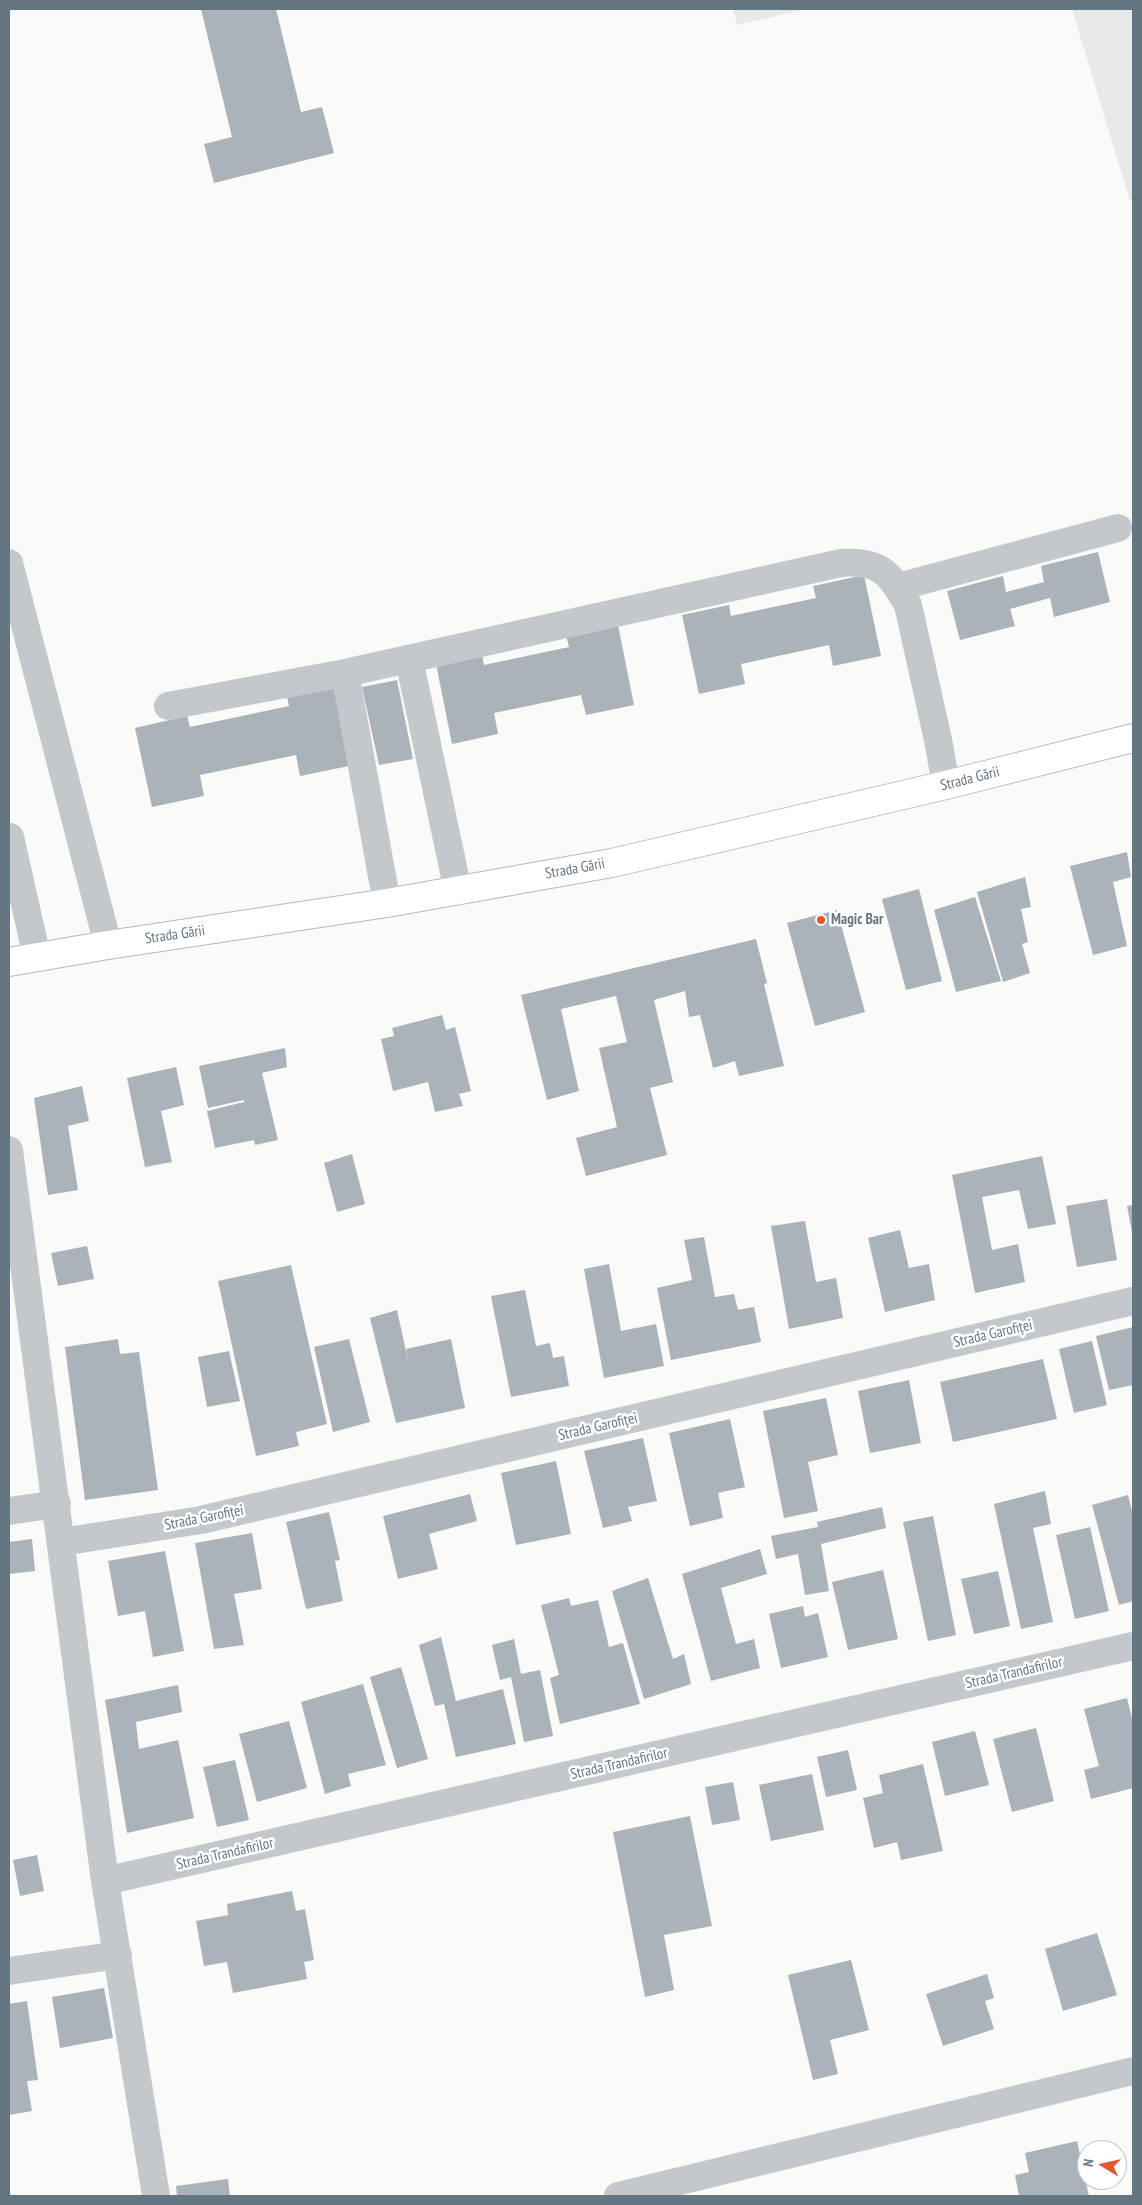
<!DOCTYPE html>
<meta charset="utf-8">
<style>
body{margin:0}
#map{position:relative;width:1142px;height:2205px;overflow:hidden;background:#fafaf8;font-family:"PT Sans Narrow",sans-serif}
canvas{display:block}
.frame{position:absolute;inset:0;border:10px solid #657683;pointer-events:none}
.north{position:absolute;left:1077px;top:2140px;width:50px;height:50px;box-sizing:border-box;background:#fff;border:1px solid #c1c8cd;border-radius:50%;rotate:279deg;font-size:14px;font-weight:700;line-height:20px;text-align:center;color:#657683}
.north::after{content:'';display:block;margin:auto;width:18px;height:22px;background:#e4572e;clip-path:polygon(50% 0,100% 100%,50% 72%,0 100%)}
</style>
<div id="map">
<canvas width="1142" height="2205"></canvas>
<div class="frame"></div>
<div class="north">N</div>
</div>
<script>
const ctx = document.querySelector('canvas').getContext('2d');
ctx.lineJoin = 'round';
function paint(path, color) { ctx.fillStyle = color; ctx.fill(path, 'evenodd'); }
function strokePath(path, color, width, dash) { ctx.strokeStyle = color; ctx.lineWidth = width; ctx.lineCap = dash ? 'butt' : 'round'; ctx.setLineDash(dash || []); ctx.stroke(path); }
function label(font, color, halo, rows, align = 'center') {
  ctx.font = font + ' "PT Sans Narrow",sans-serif'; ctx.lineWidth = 5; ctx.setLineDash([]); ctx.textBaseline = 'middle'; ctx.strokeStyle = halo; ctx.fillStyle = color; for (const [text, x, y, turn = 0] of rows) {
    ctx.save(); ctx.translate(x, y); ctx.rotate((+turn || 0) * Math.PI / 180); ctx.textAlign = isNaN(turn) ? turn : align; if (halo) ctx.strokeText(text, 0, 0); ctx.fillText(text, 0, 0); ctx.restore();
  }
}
const built = new Path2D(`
 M733,9H806L737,25Z
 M1072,9H1133V200L1130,201Z`);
const building = new Path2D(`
 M201,9H276L301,112L322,107L334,153L214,183L204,144L232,137Z
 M1098,552L1110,602L1054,617L1050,598L1010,609L1015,626L960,640L947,591L1003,576L1006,592L1044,582L1041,566Z
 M864,575L881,656L833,666L829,645L741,664L745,684L699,694L682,615L729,605L731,616L816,598L813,586Z
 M618,625L634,705L586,715L581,695L494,713L498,734L452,744L436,664L482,655L484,665L569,647L566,635Z
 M397,680L413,759L379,765L362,687Z
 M337,685L354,765L300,776L296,755L200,775L204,796L152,807L135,728L187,716L190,727L289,706L287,697Z
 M1127,852L1131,877L1113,882L1127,946L1093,955L1070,866Z
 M1025,877L1031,907L1021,909L1028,942L1022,944L1030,973L1003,982L977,892Z
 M919,889L942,981L906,990L882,899Z
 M975,897L1001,981L956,992L934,910Z
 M837,910L865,1012L815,1026L787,923Z
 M756,939L767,983L764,984L784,1066L739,1076L735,1061L713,1068L700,1015L689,1017L685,991L654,1000L673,1082L650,1088L667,1155L586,1176L576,1138L617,1127L599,1048L627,1042L616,996L561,1009L579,1091L547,1100L521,995Z
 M442,1015L446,1030L455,1027L471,1091L459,1094L463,1106L435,1112L428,1082L393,1091L381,1039L394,1036L392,1028Z
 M285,1048L287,1067L262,1073L278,1140L255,1145L254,1140L215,1148L207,1111L244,1102V1100L208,1108L199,1066Z
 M176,1067L184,1105L161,1111L172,1162L145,1167L127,1078Z
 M82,1086L89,1121L68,1126L78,1190L48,1195L34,1098Z
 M352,1154L365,1204L337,1212L324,1163Z
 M1042,1156L1056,1224L1028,1229L1019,1190L982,1197L992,1250L1018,1244L1025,1282L975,1293L952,1175Z
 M1107,1199L1117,1260L1077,1267L1066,1206Z
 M1133,1205V1232H1132L1127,1206Z
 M805,1221L816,1282L836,1278L843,1318L789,1329L771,1226Z
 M900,1230L909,1268L929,1264L935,1300L885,1312L868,1238Z
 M704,1237L715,1297L734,1294L738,1310L754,1307L761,1342L671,1360L657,1288L692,1280L684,1240Z
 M87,1246L94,1279L58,1286L51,1253Z
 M609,1264L621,1331L656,1324L664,1366L604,1378L584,1269Z
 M291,1265L327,1424L296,1432L299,1446L256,1456L218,1281Z
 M525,1290L536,1346L550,1343L553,1358L564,1356L569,1386L511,1397L491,1296Z
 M397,1310L409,1365L406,1349L451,1339L465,1408L396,1423L370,1318Z
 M1133,1327V1385L1109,1390L1096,1336Z
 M118,1339L120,1354L139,1352L158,1490L85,1500L65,1347Z
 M349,1339L370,1422L333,1432L314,1347Z
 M1092,1341L1107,1405L1074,1413L1059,1349Z
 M229,1351L240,1401L207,1407L198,1357Z
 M1043,1359L1057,1419L953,1442L940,1382Z
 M909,1380L921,1443L870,1453L858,1391Z
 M826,1398L838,1455L808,1462L818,1511L784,1518L763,1411Z
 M730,1419L745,1487L718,1493L723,1518L690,1526L669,1433Z
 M643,1438L657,1501L628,1507L632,1521L603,1528L584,1451Z
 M556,1461L571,1534L516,1545L501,1473Z
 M1045,1491L1051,1524L1033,1528L1053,1622L1021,1629L994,1504Z
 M470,1494L477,1521L429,1534L438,1569L398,1579L383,1516Z
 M1128,1495L1133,1515V1601L1119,1605L1092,1505Z
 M882,1507L886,1528L821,1544L829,1591L805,1595L798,1554L776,1559L771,1536L818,1527L817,1522Z
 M329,1512L340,1560L335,1561L343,1601L306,1609L286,1522Z
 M933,1516L956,1635L928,1641L903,1522Z
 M1090,1527L1109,1611L1075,1619L1056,1535Z
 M252,1533L262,1589L234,1594L244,1645L214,1649L195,1543Z
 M32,1539L35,1571L9,1574V1542Z
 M760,1549L767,1574L721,1588L736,1644L754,1639L760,1668L711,1681L682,1574Z
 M165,1551L184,1651L153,1657L145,1611L118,1616L108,1561Z
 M883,1570L898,1639L848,1650L832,1582Z
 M998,1571L1010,1626L974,1634L961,1579Z
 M648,1578L673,1659L684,1654L691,1684L644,1699L612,1591Z
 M569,1598L571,1606L598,1600L609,1647L623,1643L640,1704L560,1724L550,1678L559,1675L541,1605Z
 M803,1606L805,1617L818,1613L828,1657L781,1668L769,1614Z
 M441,1637L456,1701L503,1689L516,1744L456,1757L444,1704L435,1706L419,1645Z
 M514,1639L521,1674L540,1670L553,1736L524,1742L511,1677L500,1680L492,1645Z
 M401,1667L428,1759L397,1768L370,1677Z
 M363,1684L386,1765L348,1774L351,1786L325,1794L301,1702Z
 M178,1685L182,1712L136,1722L139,1749L178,1740L194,1818L127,1833L105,1700Z
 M1127,1698L1133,1722V1788L1091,1799L1084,1770L1099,1766L1084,1709Z
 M289,1721L307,1788L257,1802L239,1734Z
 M1036,1728L1054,1801L1012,1812L993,1739Z
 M975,1731L989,1785L945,1796L932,1742Z
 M848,1750L857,1790L826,1797L817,1757Z
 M235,1760L249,1820L217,1827L203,1767Z
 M923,1764L943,1851L901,1860L897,1842L874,1848L863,1798L883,1793L879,1775Z
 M812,1774L824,1830L771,1841L759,1785Z
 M733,1782L740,1820L712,1825L705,1787Z
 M690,1816L712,1926L664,1935L674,1990L645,1997L613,1832Z
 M37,1855L44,1891L20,1896L13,1860Z
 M292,1891L296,1911L305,1909L314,1960L304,1962L307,1979L233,1993L227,1962L204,1966L196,1921L228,1915L227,1904Z
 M1097,1933L1117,1995L1063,2011L1045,1949Z
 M851,1960L869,2030L830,2040L838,2074L813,2080L788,1975Z
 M987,1974L994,1998L985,2001L994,2029L943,2046L926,1994Z
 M104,1988L113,2038L60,2048L52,1997Z
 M27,2001L38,2080L27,2081L32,2111L9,2115V2004Z
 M1077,2141L1089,2196H1019L1015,2175L1029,2172L1025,2153Z
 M228,2179L230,2196H177L176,2186Z`);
const street = new Path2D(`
 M9,563L108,945
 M898,587L1118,528
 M409,659L458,891
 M168,706L345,673
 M10,837L37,957
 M387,903L345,673L841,563C880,560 890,573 908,605L938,740L946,785
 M9,1150L105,1881L156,2196
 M9,1511L57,1504
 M62,1542L201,1520L1133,1301
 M105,1881L1133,1646
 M9,1971L118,1955
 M618,2196L1133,2071`);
const secondary = new Path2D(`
 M9,962L108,945L387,903L612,863L946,785L1133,738`);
const markers = [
 [821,920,5,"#e4572e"]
];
const streetNames = [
 ["Strada Gării",970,779,-14],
 ["Strada Gării",575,869,-10],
 ["Strada Gării",175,935,-8],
 ["Strada Garofiței",993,1334,-13],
 ["Strada Garofiței",598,1427,-13],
 ["Strada Garofiței",204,1518,-11],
 ["Strada Trandafirilor",1014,1673,-13],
 ["Strada Trandafirilor",619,1764,-13],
 ["Strada Trandafirilor",225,1854,-13]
];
const poiNames = [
 ["Magic Bar",831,920]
];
paint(built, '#e8e9e9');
paint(building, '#aab3b9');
strokePath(secondary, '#b3babf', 30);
strokePath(street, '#c3c8cc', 28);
strokePath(secondary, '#fff', 28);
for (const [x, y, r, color] of markers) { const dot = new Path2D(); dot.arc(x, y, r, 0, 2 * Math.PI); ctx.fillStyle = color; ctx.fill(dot); strokePath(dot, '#fff', 2); }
label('15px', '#657683', '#fff', streetNames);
label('bold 15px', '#657683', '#fff', poiNames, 'left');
</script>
